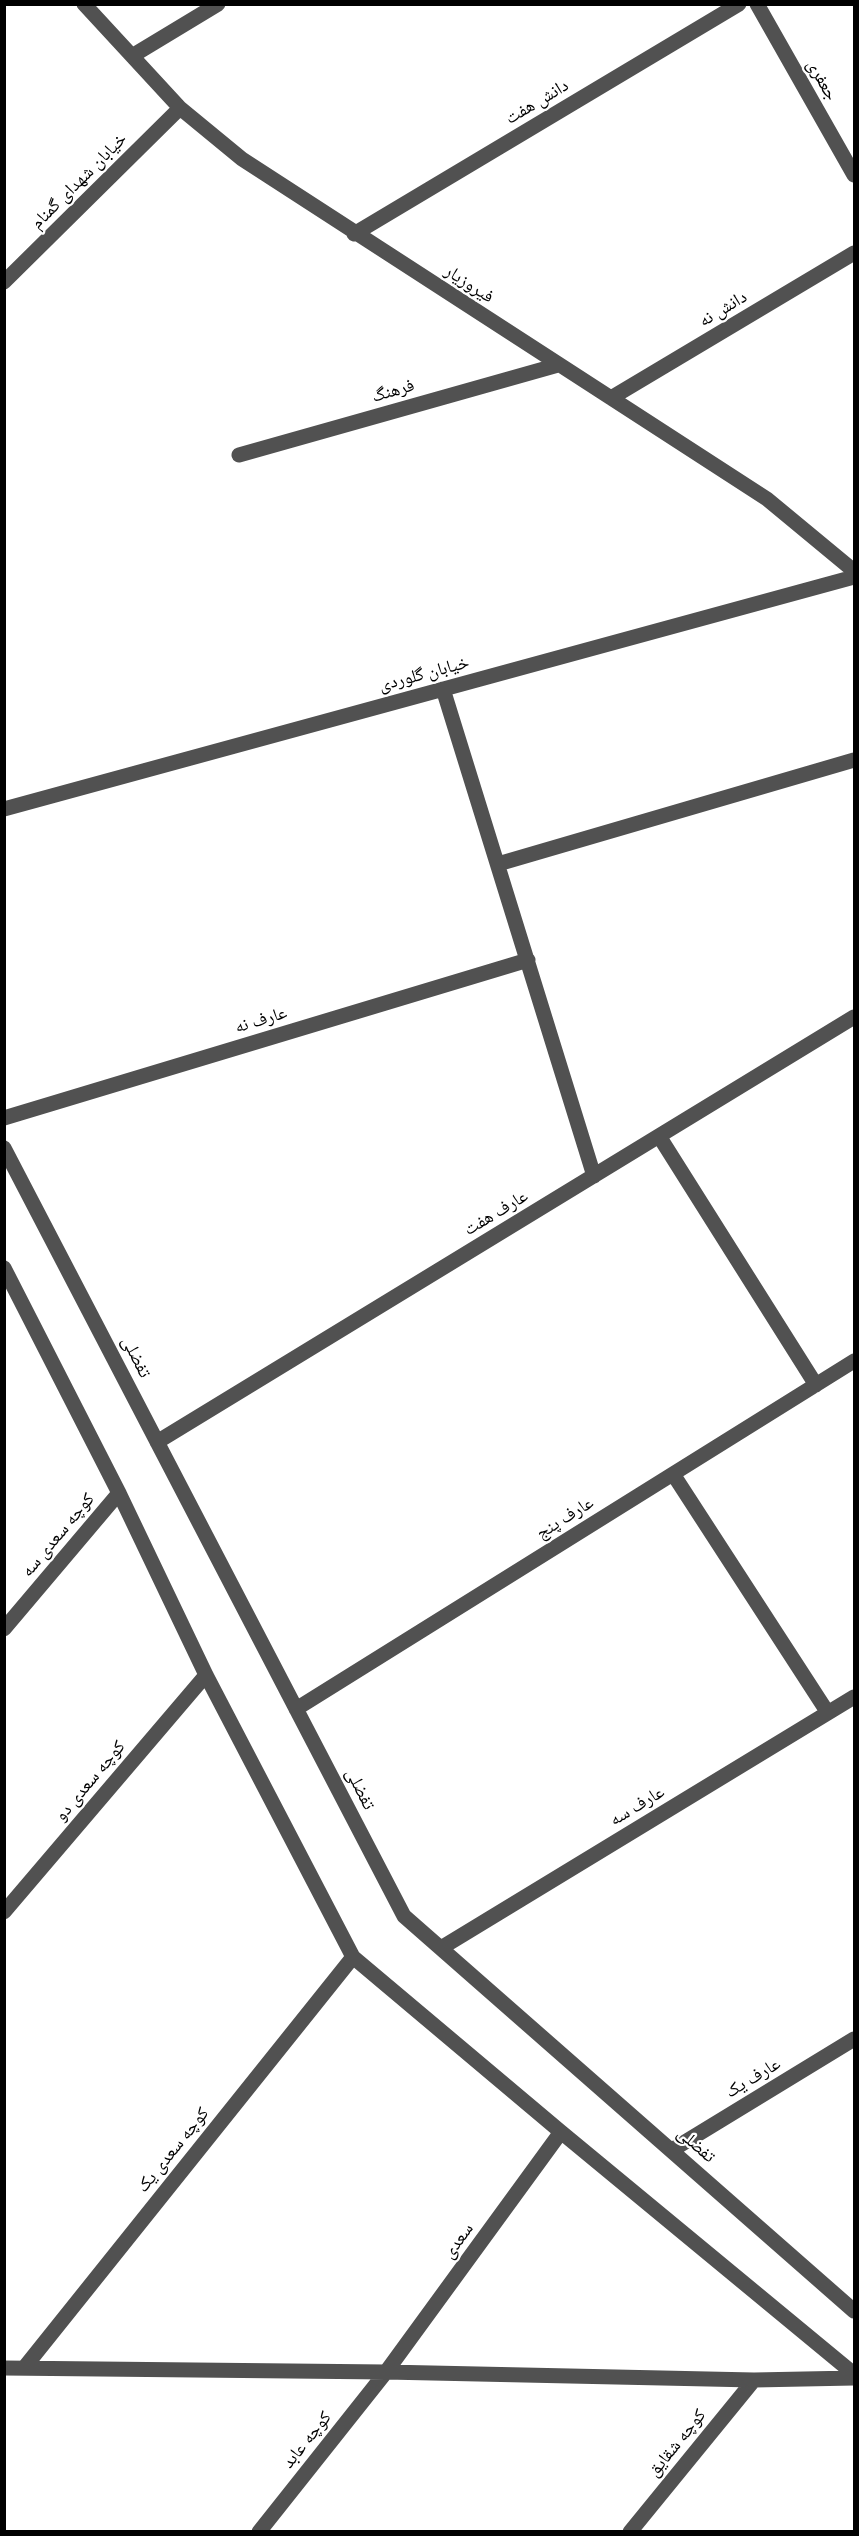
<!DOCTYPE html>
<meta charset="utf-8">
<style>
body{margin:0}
#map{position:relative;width:859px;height:2536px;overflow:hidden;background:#fff;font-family:"IBM Plex Sans",sans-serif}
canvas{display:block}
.frame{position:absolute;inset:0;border:6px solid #000;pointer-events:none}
</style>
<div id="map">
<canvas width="859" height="2536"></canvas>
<div class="frame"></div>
</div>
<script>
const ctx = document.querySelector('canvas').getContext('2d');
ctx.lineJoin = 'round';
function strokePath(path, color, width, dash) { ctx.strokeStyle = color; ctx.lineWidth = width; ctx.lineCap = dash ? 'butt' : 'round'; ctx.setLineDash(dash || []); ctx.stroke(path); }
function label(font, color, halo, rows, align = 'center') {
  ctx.font = font + ' "IBM Plex Sans","Noto Naskh Arabic",sans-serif'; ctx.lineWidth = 4.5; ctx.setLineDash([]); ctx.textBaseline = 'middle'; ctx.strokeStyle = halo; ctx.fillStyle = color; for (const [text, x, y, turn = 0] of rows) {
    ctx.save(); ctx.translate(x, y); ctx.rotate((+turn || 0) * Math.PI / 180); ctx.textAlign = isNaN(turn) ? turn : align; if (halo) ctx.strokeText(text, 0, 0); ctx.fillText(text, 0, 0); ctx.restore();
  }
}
const minor = new Path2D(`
 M84,4L180,108L242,159L767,499L854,571
 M757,4L854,175
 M132,56L218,4
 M354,234L739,4
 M4,282L180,108
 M611,398L854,253
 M239,455L558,365
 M443,689L594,1176
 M4,809L854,577
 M498,864L854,760
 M4,1118L528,960
 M659,1136L816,1385
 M4,1148L404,1916L854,2311
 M4,1268L119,1493L206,1675L353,1957L561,2132L854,2374
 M157,1442L854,1017
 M673,1474L828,1713
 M4,1629L119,1493
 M296,1709L854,1361
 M4,1912L206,1675
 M441,1948L854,1697
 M672,2150L854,2039
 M4,2368L386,2372L754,2380L854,2378
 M24,2368L353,1957
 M259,2532L386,2372L561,2132
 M630,2532L754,2380`);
const streetNames = [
 ["جعفری",822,80,60],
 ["دانش هفت",537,102,-31],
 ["خیابان شهدای گمنام",79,181,-45],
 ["فیروزیار",469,284,33],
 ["دانش نه",723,309,-31],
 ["فرهنگ",393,391,-16],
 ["خیابان گلوردی",424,674,-15],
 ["عارف نه",261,1020,-17],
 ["عارف هفت",496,1213,-31],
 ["تفضلی",136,1357,63],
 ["عارف پنج",565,1518,-32],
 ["کوچه سعدی سه",58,1535,-50],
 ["کوچه سعدی دو",90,1781,-50],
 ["تفضلی",360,1789,63],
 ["عارف سه",637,1806,-31],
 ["عارف یک",753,2078,-31],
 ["تفضلی",696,2145,41],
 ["کوچه سعدی یک",173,2150,-51],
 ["سعدی",458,2241,-54],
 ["کوچه عابد",307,2440,-51],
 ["کوچه شقایق",677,2443,-51]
];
strokePath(minor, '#515151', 15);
label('18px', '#000', '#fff', streetNames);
</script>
